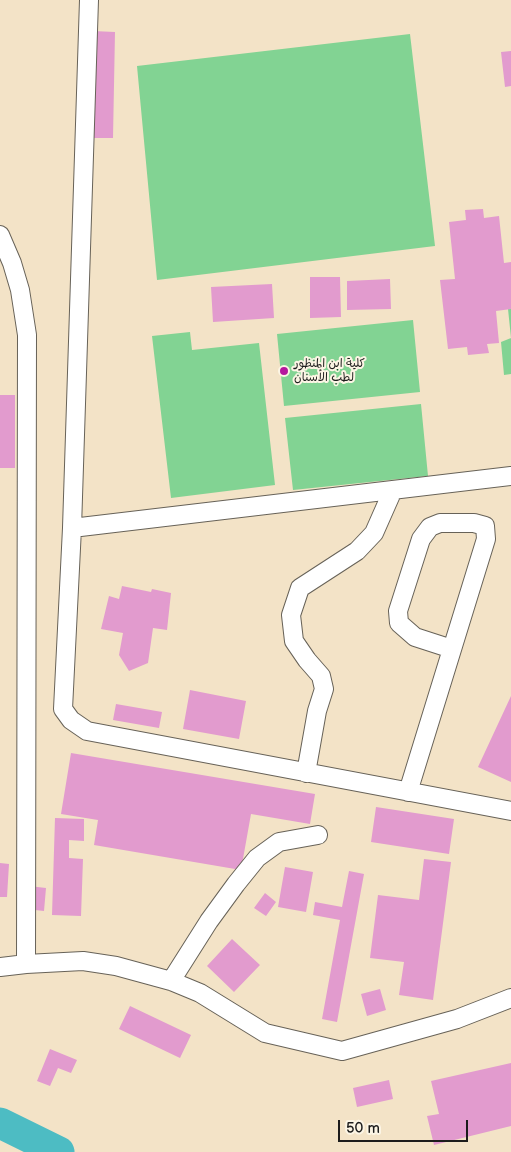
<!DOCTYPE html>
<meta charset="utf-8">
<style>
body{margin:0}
#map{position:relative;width:511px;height:1152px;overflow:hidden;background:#f3e3c7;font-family:"Balsamiq Sans",sans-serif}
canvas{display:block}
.scale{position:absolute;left:338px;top:1120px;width:130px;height:22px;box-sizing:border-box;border:2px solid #1c1c1c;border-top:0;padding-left:6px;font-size:15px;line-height:18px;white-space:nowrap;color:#1c1c1c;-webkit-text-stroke:4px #fcf5e5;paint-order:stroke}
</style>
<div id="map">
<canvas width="511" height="1152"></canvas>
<div class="scale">50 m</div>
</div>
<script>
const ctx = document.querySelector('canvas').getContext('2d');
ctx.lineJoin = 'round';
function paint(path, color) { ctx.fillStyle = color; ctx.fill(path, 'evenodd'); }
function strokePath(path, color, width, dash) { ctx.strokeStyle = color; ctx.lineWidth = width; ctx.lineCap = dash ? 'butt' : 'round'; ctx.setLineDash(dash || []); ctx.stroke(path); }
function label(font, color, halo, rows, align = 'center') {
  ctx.font = font + ' "Balsamiq Sans","Playpen Sans Arabic",sans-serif'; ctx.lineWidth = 4; ctx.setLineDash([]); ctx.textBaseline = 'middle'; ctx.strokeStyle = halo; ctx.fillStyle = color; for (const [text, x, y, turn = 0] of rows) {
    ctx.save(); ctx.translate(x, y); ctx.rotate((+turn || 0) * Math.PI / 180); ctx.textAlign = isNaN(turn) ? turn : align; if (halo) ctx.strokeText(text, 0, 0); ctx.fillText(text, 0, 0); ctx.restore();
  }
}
const green = new Path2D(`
 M410,34L435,246L157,280L137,66Z
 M508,309H511V374L504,375L501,342L511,338Z
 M413,320L420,392L284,406L277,334Z
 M190,332L192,350L259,343L275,485L171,498L152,336Z
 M421,404L428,476L293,490L285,418Z`);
const river = new Path2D(`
 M0,1123L59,1152`);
const building = new Path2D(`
 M93,31L115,32L113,138H91Z
 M511,51V86L505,87L501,52Z
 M483,209L484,218L499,216L504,263L511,262V309L496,311L499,343L487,344L489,353L468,355L467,347L448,349L440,280L455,279L449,222L466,220L465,210Z
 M310,277H340L341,317L310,318Z
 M390,279L391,309L347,310V281Z
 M272,284L274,318L213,322L211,287Z
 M0,395H15V468H0Z
 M122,586L151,592L152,589L171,593L167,630L153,628L148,663L129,671L119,655L123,633L101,629L109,596L119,599Z
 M190,690L246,701L239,739L183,729Z
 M511,696V782L478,767Z
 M116,704L162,712L159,728L113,720Z
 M71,753L315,794L310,824L251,814L241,870L94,845L98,820L61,814Z
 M376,807L454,819L449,854L371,842Z
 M55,818L84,819V841L69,840V858L83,859L81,916L52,915Z
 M424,859L451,862L433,1000L399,995L404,962L370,958L378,895L419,900Z
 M0,863L9,864L7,897H0Z
 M285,867L313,872L306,912L278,907Z
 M349,871L364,874L337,1022L322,1019L340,920L313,915L315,902L342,907Z
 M29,886L46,888L44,911L26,909Z
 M265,893L276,902L266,916L254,908Z
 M232,939L260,965L234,992L207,966Z
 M380,989L386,1010L367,1016L361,994Z
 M130,1006L191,1035L180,1058L119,1029Z
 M50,1049L77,1060L71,1073L58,1068L50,1086L37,1081Z
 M511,1063V1126L434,1145L427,1116L439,1114L431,1081Z
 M389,1080L393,1099L357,1107L353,1088Z`);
const minor = new Path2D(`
 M89,0L72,528L511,476
 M0,235L12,263L20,290L27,335L26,964
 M72,528L63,709L71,720L87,731L511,811
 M306,773L317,711L324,689L321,676L307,660L294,641L291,615L300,588L357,551L374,533L393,490
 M408,792L486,539L485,526L474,523H440L430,527L421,539L398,611L399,623L415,637L452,649
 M0,967L26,964L83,961L116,966L171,981L200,993L265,1033L342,1051L457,1019L511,998
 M171,981L209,921L236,884L257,858L279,842L318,835`);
const markers = [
 [284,371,5,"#b5179e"]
];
const poiNames = [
 ["كلية ابن المنظور",294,364],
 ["لطب الأسنان",294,378]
];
paint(green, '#82d393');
strokePath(river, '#4dbcc3', 31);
paint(building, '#e29bce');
strokePath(minor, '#676258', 20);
strokePath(minor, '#fff', 18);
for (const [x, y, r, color] of markers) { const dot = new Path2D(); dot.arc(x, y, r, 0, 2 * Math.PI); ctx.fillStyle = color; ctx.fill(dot); strokePath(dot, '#fcf5e5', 2); }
label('12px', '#1c1c1c', '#fcf5e5', poiNames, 'left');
</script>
